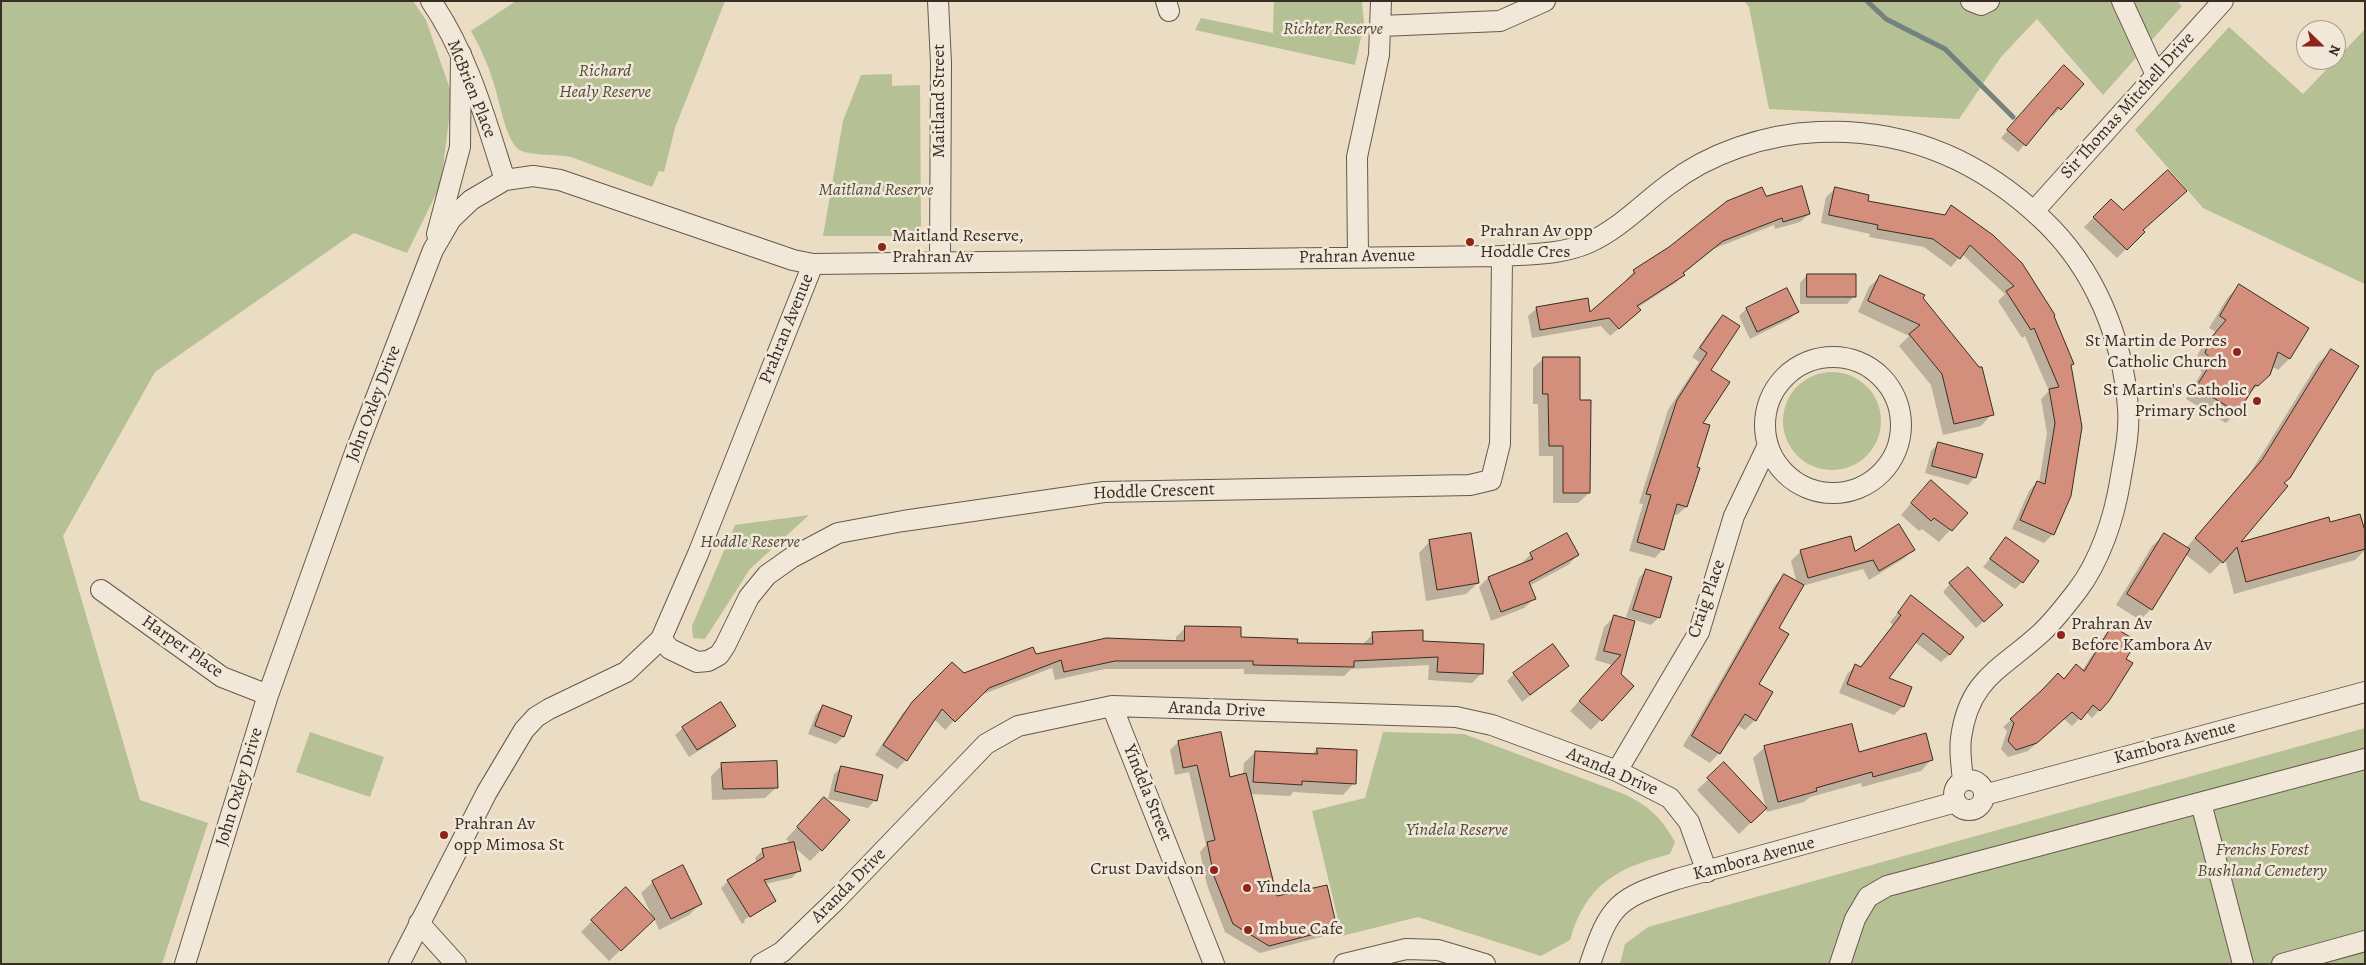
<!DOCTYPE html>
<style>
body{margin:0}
#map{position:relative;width:2366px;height:965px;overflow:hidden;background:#ebdcc4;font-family:Alegreya,serif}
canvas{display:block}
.frame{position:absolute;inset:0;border:2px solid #382d23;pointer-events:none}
.north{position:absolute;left:2296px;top:20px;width:50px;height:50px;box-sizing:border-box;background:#f2e8d9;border:1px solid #a89d90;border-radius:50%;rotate:112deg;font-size:14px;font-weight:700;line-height:20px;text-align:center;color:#382d23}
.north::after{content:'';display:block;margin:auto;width:18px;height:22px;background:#8f2418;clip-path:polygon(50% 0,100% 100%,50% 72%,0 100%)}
</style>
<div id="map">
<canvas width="2366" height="965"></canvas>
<div class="frame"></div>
<div class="north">N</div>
</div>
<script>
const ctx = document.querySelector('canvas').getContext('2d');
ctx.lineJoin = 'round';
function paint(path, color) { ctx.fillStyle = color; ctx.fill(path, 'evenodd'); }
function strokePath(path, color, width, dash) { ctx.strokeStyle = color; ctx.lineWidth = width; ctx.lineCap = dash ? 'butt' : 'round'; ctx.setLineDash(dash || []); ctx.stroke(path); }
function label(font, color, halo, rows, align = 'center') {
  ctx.font = font + ' Alegreya,serif'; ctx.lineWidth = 5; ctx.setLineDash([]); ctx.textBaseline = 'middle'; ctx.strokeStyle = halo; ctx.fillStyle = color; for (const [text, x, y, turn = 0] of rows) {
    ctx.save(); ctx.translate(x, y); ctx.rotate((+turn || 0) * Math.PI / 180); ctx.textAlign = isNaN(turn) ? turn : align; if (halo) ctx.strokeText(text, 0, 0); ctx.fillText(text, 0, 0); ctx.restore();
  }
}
const green = new Path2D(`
 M1,1H413L426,20L452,95L441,184L407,253L354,233L155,372L63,536L140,800L208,823L162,964H1Z
 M516,1H725L675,128L664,172L659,171L652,187L571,157C559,154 526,156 518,149C505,138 499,98 493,81C488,64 480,47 471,31Z
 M1274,1H1362L1364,23L1355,65L1195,30L1201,18L1273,33Z
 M1744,1H2177L2182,6L2103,95L2037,19L2001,57L1959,119L1769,109L1749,7Z
 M2229,27L2303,94L2365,29V284L2203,208L2135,130Z
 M892,74V86L920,85L921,226L909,236H823L843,121L861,75Z
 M1783 421a49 49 0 1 1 98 0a49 49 0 1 1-98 0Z
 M809,515L750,569L705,639L693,638L692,626L735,525Z
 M2365,728V964H1620L1625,944L1648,927Z
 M310,732L384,757L370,797L296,772Z
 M1383,732L1464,734L1624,794C1650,807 1660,816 1675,842L1670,854C1617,868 1586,884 1570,940L1541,956L1418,917L1342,936L1312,811L1365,798Z`);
const shadow = new Path2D(`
 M2057,75L2083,84L2053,116L2050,114L2018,152L2001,138Z
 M1835,189L1867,202L1943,216L1951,207L2053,316L2073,364L2070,367V496L2052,535L2044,543L2012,529L2029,491L2037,482L2039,483L2047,433L2041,399L2049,391L2025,336L2022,338L1998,301L2005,294L1962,254L1951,267L1924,247L1869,237L1870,234L1821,223L1826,197Z
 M1765,198L1809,214L1800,222L1775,229L1774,225L1713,249L1683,274L1684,275L1675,283L1637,308L1631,318L1610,336L1601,326L1532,338L1528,316L1537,308L1589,315L1627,282L1626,280L1634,271L1669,248Z
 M2111,200L2143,232L2117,258L2084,227Z
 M1807,275L1854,296L1847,304H1800V283Z
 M1881,276L1922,298L1992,414L1981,426L1943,435L1931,385L1899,346L1909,336L1858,312L1869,287Z
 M2239,286L2308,328L2289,359L2278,370L2271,366L2269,374L2247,396L2237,412L2226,423L2186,399L2202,372L2194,364L2199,352L2216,332L2209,328L2228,297Z
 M1746,309L1797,312L1790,319L1750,339L1739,316Z
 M1723,316L1709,371L1696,468L1698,469L1686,507L1677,515L1673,514L1663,549L1655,558L1629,551L1643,504L1639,503L1668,410L1699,362L1692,357L1714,325Z
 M2331,351L2237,544L2330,524L2365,536V550L2355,560L2234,594L2225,559L2210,574L2185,554L2151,609L2140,620L2116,605L2152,546L2164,535L2186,548L2249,475L2318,363Z
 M1544,358L1578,401L1589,493L1578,503H1553V456H1539L1538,404H1533V368Z
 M1939,443L1975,477L1968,485L1925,473L1931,451Z
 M1920,493L1966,513L1939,542L1922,529L1919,531L1901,515Z
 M2006,539L2022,582L2015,589L1983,567Z
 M1430,541L1478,583L1466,594L1426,601L1419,553Z
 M1913,550L1903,559L1869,580L1863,569L1802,586L1777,628L1757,684L1771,692L1755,720L1745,730L1737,725L1719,753L1710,763L1683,746L1775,585L1784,575L1797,583L1791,561L1801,551L1854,553Z
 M1531,554L1578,555L1568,565L1529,586L1534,599L1524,608L1491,621L1479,587L1488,578L1521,564Z
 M1646,570L1659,617L1651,625L1626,617L1639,578Z
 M1950,584L1994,612L1976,628L1943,592Z
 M1911,597L1950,654L1941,662L1915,642L1887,678L1903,706L1894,715L1839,693L1847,674L1856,666L1860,667L1893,625L1890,622Z
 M1614,617L1634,622L1619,674L1632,686L1591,730L1570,711L1612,665L1595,660L1604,627Z
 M2112,627L2124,659L2108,700L2092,718L2086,712L2072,726L2064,719L2028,751L2008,757L2001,749L2007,731L2003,727L2039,695L2082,671L2105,635Z
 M1185,628L1239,638L1296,645H1364V643L1373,634L1422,642L1481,674L1472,683L1428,680L1429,665L1351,669L1344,676L1244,674V669H1105L1055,680L1052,668L978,696L945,730L934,719L906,760L897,769L875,755L903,713L952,663L964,675L1035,656L1176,642V637Z
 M1567,666L1522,702L1507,681L1514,674Z
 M823,706L851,717L843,737L836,744L808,734L816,714Z
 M734,725L727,733L689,757L675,735L683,728Z
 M1220,733L1230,778L1243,775L1244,763L1255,752L1311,755L1317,749L1354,783L1343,795L1293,792L1290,796L1250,794L1277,897L1336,927L1328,935L1260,953L1225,932L1207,885L1200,852L1206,845L1189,772L1175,775L1170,750L1178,742Z
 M1765,747L1859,753L1932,759L1921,771L1862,787L1861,783L1810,797L1804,802L1767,812L1753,758Z
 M1724,764L1766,808L1739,834L1697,790Z
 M722,765L777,787L765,798L712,800L711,776Z
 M842,767L875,800L868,808L828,799L834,774Z
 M813,810L821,850L810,861L793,846L799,870L792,878L765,884L775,901L768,907V905L744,920L745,922L768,908L742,924L721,888L728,881L757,863L755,858L763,850L791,844L786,839Z
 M653,882L701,903L689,915L659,930L654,918L609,961L581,932L592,921L653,918L641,893Z`);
const stream = new Path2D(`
 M1867,1L1886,19L1945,49L2013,117`);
const building = new Path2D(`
 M2064,65L2084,84L2061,110L2058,107L2026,146L2007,130Z
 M2168,170L2187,191L2143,230L2145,232L2127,250L2093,217L2111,199L2123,210Z
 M1802,186L1810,214L1783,222L1782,218L1723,241L1683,273L1685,275L1637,306L1641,310L1619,329L1609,318L1540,330L1536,307L1588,298L1590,312L1635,273L1633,270L1669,247L1727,201L1762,187L1766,196Z
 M1835,187L1869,195L1868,201L1945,215L1951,205L1993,235L2022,263L2055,315L2054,316L2074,364L2071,365L2082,427L2071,496L2054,535L2020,520L2037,481L2045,484L2055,423L2049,389L2059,387L2034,328L2031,330L2006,291L2014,286L1970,245L1960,259L1933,239L1877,229L1878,225L1829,215Z
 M1807,274H1856V297H1807Z
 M1880,275L1925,295L1923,298L1979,367H1982L1994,415L1954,424L1942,374L1909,334L1920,325L1868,301Z
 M2239,284L2309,328L2290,359L2278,352L2270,375L2258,386L2255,385L2238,413L2196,387L2213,360L2205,353L2210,339L2226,320L2220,316Z
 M1787,288L1799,312L1757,332L1746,308Z
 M1723,315L1740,326L1711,370L1730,382L1703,423L1710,425L1697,467L1700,468L1687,507L1677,504L1664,550L1637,542L1651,495L1646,494L1677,400L1707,353L1700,348Z
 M2331,349L2359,366L2290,478L2284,483L2288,486L2241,542L2329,517L2330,522L2360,514L2365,531V549L2246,582L2237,547L2223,563L2195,538L2262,460Z
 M1543,357H1580V400H1591L1590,493H1563V446H1549L1548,394H1543Z
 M1938,442L1983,454L1976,478L1932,466Z
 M1931,480L1968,513L1952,531L1934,518L1931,521L1911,503Z
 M1899,524L1915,550L1879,571L1873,560L1808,578L1800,550L1851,536L1855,551Z
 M1471,533L1479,583L1437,590L1429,540Z
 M1567,533L1579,555L1529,582L1536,599L1501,612L1488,577L1533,559L1530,553Z
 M2164,533L2190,549L2152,610L2127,594Z
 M2006,537L2039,561L2023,583L1990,559Z
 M1968,567L2003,605L1984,622L1949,583Z
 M1646,569L1672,577L1660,618L1633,610Z
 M1784,574L1804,585L1779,628L1789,634L1759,684L1773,692L1756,721L1745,714L1720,754L1692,736Z
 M1911,595L1964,637L1950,655L1923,633L1889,678L1912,687L1904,707L1847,684L1855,664L1861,667L1901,615L1898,613Z
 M1614,615L1635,621L1621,674L1634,686L1602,721L1579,701L1621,655L1604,651Z
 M1185,626L1241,627V637L1298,639L1297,643L1373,644L1372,632L1423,630V641L1484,644L1483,674L1437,672L1438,657L1354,661V667L1253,665V661H1115L1064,672L1061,660L989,688L955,722L942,709L907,761L883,745L912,702L952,662L964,673L1033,647L1036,654L1106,638L1184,641Z
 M2112,626L2137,641L2126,659L2133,663L2109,701L2100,711L2093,705L2081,720L2072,712L2037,743L2016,750L2008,741L2014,723L2010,719L2042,690L2058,673L2064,679L2076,664L2084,671Z
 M1553,644L1569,666L1530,695L1513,673Z
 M721,702L736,726L697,750L682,727Z
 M823,705L852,716L844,737L815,726Z
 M1852,724L1859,752L1926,733L1933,760L1873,777L1872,772L1816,788L1817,791L1778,802L1764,746Z
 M1221,732L1230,777L1246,773L1277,896L1327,885L1337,928L1269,946L1233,924L1214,876L1207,842L1215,840L1197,765L1183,768L1178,741Z
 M1317,748L1357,750L1356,784L1302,781V785L1253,782L1255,751L1317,754Z
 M777,761L778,788L723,789L721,763Z
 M1724,762L1767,808L1751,823L1707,778Z
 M841,766L883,775L877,801L835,791Z
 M824,797L850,820L822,851L797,827Z
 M794,842L801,871L764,880L776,901L750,917L727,880L764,857L762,849Z
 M683,865L702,904L671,919L652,881Z
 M626,887L655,919L621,951L591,920Z`);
const minor = new Path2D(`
 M431,1C468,55 485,118 505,180
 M938,1L941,63L940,261
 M1166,1L1169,11
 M1971,1L1981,5L1989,1
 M2122,1L2156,75
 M1381,26L1500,21L1545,1
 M2034,211L2223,1
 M437,234L460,147L461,54
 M1358,257L1357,157L1379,55L1381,1
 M1765 425a68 68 0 1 1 136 0a68 68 0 1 1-136 0Z
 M101,590L222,677L268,695
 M661,639L670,649L697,662L708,661L719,655L725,646L749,597L767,575L791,558L838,533L903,521L1104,492L1470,485L1491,480L1500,444L1502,256
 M1112,706L1214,964
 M1617,771L1699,632L1734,516L1768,445
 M1954 795a15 15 0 1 1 30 0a15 15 0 1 1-30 0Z
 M1984,795L2365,692
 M2201,803L2243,964
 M419,923L456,964
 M185,964L268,695L356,450L433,250L451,219L471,200L505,180L533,176L560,180L793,260L813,264L1502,256C1531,254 1560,255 1588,243C1618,230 1641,205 1668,185C1709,153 1766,134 1818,132C1905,128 1980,160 2043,220C2094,268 2123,338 2128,408C2130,432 2124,458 2120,482C2114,518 2100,561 2077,591C2066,605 2054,621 2041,633C2002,669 1969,678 1961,738C1959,752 1962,768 1963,781
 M399,964L487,792L524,730L536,717L549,709L626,672L661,639L698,554L813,264
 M761,964L782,952L836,900L986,744L1018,726L1112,706L1456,717L1492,725L1617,771L1670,798L1689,822L1707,872
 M1344,964L1406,949L1438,950L1485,964
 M1590,964C1610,904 1618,898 1677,879L1956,802
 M1840,964L1855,919L1868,897L1887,886L2365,759
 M2282,964L2365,941`);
const markers = [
 [1470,242,5,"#8f2418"],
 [882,247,5,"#8f2418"],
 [2237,352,5,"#8f2418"],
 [2257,401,5,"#8f2418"],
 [2061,635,5,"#8f2418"],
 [444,835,5,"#8f2418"],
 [1214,870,5,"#8f2418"],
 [1247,888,5,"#8f2418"],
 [1248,930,5,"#8f2418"]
];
const parkNames = [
 ["Richter Reserve",1333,30],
 ["Richard",605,72],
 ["Healy Reserve",605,93],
 ["Maitland Reserve",876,191],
 ["Hoddle Reserve",750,543],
 ["Yindela Reserve",1457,831],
 ["Frenchs Forest",2262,851],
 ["Bushland Cemetery",2262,872]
];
const streetNames = [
 ["McBrien Place",471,89,68],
 ["Maitland Street",940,101,-90],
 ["Sir Thomas Mitchell Drive",2128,106,-48],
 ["Prahran Avenue",1357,257,-1],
 ["Prahran Avenue",787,329,-68],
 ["John Oxley Drive",374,404,-69],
 ["Hoddle Crescent",1154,492,-2],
 ["Craig Place",1707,599,-71],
 ["Harper Place",182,647,35],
 ["Aranda Drive",1217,710,2],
 ["Kambora Avenue",2175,743,-15],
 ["Aranda Drive",1612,772,23],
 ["John Oxley Drive",240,787,-73],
 ["Yindela Street",1147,793,68],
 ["Kambora Avenue",1754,859,-15],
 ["Aranda Drive",849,886,-45]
];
const poiNames = [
 ["Prahran Av opp",1480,232],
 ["Hoddle Cres",1480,253],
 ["Maitland Reserve,",892,237],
 ["Prahran Av",892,258],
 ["St Martin de Porres",2227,342,"right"],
 ["Catholic Church",2227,363,"right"],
 ["St Martin's Catholic",2247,391,"right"],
 ["Primary School",2247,412,"right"],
 ["Prahran Av",2071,625],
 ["Before Kambora Av",2071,646],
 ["Prahran Av",454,825],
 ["opp Mimosa St",454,846],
 ["Crust Davidson",1204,870,"right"],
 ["Yindela",1257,888],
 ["Imbue Cafe",1258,930]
];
paint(green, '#b6c095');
paint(shadow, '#0003');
strokePath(stream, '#72827e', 5);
paint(building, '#d48f7c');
strokePath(building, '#382d23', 1);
strokePath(minor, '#65594b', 22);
strokePath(minor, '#f2e8d9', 20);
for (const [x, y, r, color] of markers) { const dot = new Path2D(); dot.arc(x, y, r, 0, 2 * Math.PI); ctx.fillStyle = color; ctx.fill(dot); strokePath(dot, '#f2e8d9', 2); }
label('italic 18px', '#514a3a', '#f2e8d9', parkNames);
label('18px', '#382d23', '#f2e8d9', streetNames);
label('18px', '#382d23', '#f2e8d9', poiNames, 'left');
</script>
